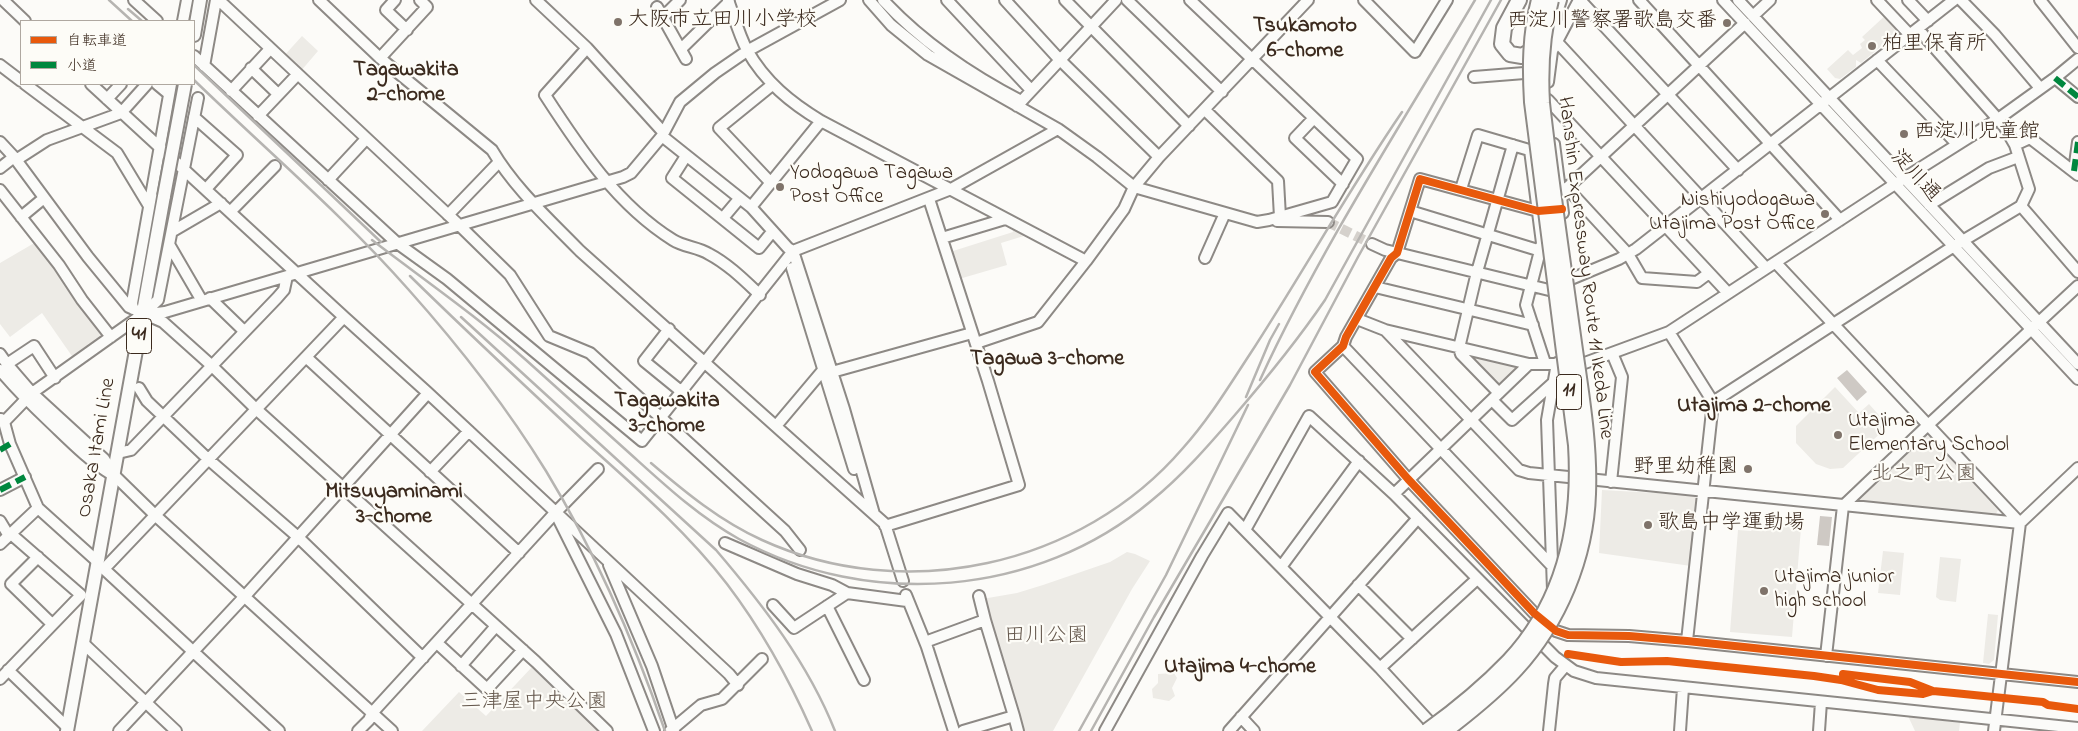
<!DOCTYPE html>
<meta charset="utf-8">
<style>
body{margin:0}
#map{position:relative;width:2078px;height:731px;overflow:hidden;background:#fcfbf8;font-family:"Indie Flower","Klee One",sans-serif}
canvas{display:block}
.legend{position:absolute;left:20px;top:20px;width:175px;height:65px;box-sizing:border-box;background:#fdfcf7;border:1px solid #afa8a0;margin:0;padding:6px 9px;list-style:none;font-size:15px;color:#3b2a1e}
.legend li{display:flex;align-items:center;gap:10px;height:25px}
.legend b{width:25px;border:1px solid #afa8a0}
</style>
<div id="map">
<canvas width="2078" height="731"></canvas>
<ul class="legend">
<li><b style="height:6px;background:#e8590c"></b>自転車道</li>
<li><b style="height:6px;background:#00873e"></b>小道</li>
</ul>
</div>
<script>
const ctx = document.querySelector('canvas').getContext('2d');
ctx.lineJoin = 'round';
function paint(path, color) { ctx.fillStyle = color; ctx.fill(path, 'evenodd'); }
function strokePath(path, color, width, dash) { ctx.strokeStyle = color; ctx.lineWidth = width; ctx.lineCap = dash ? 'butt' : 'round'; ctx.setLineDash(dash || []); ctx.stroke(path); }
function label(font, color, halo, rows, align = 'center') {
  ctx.font = font + ' "Indie Flower","Klee One",sans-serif'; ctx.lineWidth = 4.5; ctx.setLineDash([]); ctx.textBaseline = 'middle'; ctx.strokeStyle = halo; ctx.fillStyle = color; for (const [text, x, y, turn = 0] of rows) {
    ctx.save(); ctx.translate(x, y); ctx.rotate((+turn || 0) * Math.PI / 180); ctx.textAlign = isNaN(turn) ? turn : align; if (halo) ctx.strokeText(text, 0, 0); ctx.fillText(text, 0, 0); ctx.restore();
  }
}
const green = new Path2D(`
 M1888,13L1900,31L1861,63L1856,60V67L1840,79L1835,78L1827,69L1848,50L1853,55L1862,48L1860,44L1865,40L1862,37Z
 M302,36L318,51L300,72L283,57Z
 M1012,227L1027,235L1001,243L1007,265L959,279L950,252L1013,232Z
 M36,242L108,336L74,359L42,313L10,337L0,324V263Z
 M1470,354L1517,365L1518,368L1499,387L1468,357Z
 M1835,387L1859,413L1869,404L1886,423L1887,427L1843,468L1830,469L1816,464L1796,443V426Z
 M1924,435L1929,436L1998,510L1996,514L1860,501L1858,496Z
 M1602,490L1693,495L1698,498L1691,566L1599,553Z
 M1757,524L1801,528L1792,637L1730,632L1738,530L1751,531Z
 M1883,551L1904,553L1900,595L1878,593Z
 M1127,552L1135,554L1150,561L1132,589L1053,731H1021L982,599L1017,593L1043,585L1110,562Z
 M1940,557L1961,559L1956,602L1940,600L1936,597Z
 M1988,614L1998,615L1994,660L1989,664L1983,663Z
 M532,667L602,731H422L459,692L486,716Z
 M1174,673L1177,678L1172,688L1175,696L1169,701L1153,698L1152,689L1158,683V674Z
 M1908,716L1960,723L1959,731H1915Z`);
const water = new Path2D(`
 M1847,370L1867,392L1857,401L1837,378Z
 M1820,516L1832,517L1829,546L1817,545Z`);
const minorTunnel = new Path2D(`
 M1328,222L1372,244`);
const minor = new Path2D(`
 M3,0L25,21
 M134,0L157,21
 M319,0L380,58L492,150C515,189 549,219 580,251L885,524L903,581
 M395,0L386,10L407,30
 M536,0L587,48L663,132
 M728,0C734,16 739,35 747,50C765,82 791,103 821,121L1086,261
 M869,0L891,25L928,55L1058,129L1097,157L1134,187L1257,222L1269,220L1332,202L1357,159L1190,0
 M883,0C922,42 971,75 1021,101
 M947,0L1031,90
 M1005,0L1059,59L1159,157
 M1065,0L1189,126
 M1127,0L1222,92
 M1364,0L1415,52L1447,0
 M1561,0C1556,15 1553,27 1557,42L1766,268
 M1580,0L1738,170
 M1639,0L1840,220
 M1723,0L2078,379
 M1738,0L2078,364
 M1877,0L1910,35
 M1908,0L1928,21
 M1961,0L1995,35L2040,88
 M2040,0L2078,48
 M223,4L458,224L510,275L549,336L590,353L785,531L800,550
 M657,7L686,59
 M1753,16L1770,0
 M663,17L680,0
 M183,21L187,0
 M1918,29L2004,126L2015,145L2029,189L2021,206
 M587,48L545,95C580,149 617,205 673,240C684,247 698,247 709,254C728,264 744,280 760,295
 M681,49L729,2
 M194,56L397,243L447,279L642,441L793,251L951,189L1058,129
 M380,58L427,7L420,0
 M1877,60L1957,144
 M0,65L21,81
 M204,66L216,0
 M251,68L278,94
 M1474,77L1537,72
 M2055,78L2078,97
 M1548,82L1552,51L1579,0
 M25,84L117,153L149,206
 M91,84L344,317L428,393L729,674L738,685
 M157,84L169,94
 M231,91L270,49
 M107,99L121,84
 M1548,100L1728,293
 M1017,106L1116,0
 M1205,110L1278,181L1280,217
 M258,116L297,75
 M194,117L237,155L206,189
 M1314,118L1295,138L1343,184
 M662,136L751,207L788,248L793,251L844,409L874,514
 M0,142L14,157L88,257L129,307L163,322L211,365L256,409L536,662L607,731
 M1554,144L1563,213
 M2015,145L2030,138L2078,175
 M1530,150L1542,243L1526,305L1545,363
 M686,156L672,178L759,248L772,232
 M16,160L47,140L121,113L147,84
 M0,168L14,157
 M2074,171L2078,142
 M328,180L366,139
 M771,183L719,128L772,85
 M1567,188L1628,254L1642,278L1697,282L1709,273
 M1461,189L1478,135L1536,152
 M1560,189L1567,188L1745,23
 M0,190L59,265L82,300L111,337
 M1929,205L1989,168L2018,157
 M751,207L821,121
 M1551,210L1538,211L1420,179L1397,253L1391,258L1346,337L1343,346L1315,372L1408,479L1534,613L1556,631L1568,635L1629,636L1687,641L2078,682
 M1410,211L1541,251
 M230,212L275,166
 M448,215L499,162
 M21,217L44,198
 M723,218L739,199
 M1277,221L1328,222
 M173,231L221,203
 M942,238L1005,219
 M1372,244L1385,250L1549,290H1562
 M170,246L202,301
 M1205,258L1225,213
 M1776,263L2020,523
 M792,268L854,469
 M1571,279L1619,259L1636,249L1954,0
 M1375,287L1533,325
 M210,298L244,331
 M133,309L132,303L171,84
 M149,314L165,312L623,177L631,173L662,136L680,102L715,73L747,51L840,0
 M1357,319L1385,330L1529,364H1582L1669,332L1895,184L1998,119L2055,78L2078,59
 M669,329L644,361L682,392
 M1386,331L1519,470L1529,473L2020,523
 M1669,332L1713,402L1687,641
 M976,343L1038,322L1086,261L1124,209L1134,187L1159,157L1308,0
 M1343,346L1553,567
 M0,354L7,364L32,393L104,459L114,475L156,516L392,731
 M306,357L519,553
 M7,364L34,346L55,378
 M0,370C15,388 31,404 49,421C68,439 88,460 111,474
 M832,372L972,333
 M139,388L147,401L208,459L298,537L423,658
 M1499,393L1461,354L1459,348L1477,272L1513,145
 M1492,400L1512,420L1553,383
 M1713,402L1954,246L2021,206L2078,272
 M1,419L4,422L10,444L38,508L98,562
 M4,422L32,393L143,314L158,300L198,98
 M776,426L824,369
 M118,453L131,450L277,298L284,290L287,276
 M430,472L469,431
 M1611,482L1622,377L1612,353
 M0,490L25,477
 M1394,494L1529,364
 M558,518L616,634L654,731
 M0,521L9,536
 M885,526L1019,485L988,381L929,199
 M1245,530L1309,416L1394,494L1555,657L1574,671L1596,678L2078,728
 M725,543L797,574L832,585L847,593
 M0,544L38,508
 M38,557L11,584L52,624
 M609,565L652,666L674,731
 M1281,567L1359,461
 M1358,585L1412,639
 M1553,590L1547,420L1557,363
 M906,595L927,647L954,731
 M773,605L794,628L847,593L907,601
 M827,606L864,680
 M985,620L1014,716
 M925,642L985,620L979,596
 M83,643L176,731
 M437,643L487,689L523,650
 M1826,656L1843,506L1928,425L2078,286
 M461,666L496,626
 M1380,668L1477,579
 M8,670L67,727
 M0,679L81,595L11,534
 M1241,717L1254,731
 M119,731L245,596L428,393
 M279,731L104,569L344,317
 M358,731L369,720L372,713L555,513L598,469
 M670,731L701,705L722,699L762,659
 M963,731L1014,716L1018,731
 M1105,731L1202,556L1228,513L1380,668L1437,730
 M1229,731L1418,518
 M1549,731L1554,684L1555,678L1566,665
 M1680,731L1683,688
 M1819,731L1821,702
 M1994,731L2020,523L2078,468`);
const major = new Path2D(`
 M194,35L200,0
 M67,731L164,196`);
const highway = new Path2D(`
 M1519,0L1504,28L1502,44L1510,54L1522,56L1533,50L1537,43`);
const rail = new Path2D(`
 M109,0L132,21
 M128,9L142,21
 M194,65L381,242
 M194,80C265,149 342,214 408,289C458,345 506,406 546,471C596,553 634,641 665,731
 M372,240C423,279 478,317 526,360C563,393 599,426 636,459C668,488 701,518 739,539C869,610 1037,597 1151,501C1182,476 1208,446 1234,416C1266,379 1297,341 1325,300L1491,0
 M410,276C467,332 525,386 583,440C633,485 686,531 727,584C762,630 789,679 812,731
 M461,317L716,550C763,605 808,663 835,731
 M1260,380C1321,248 1401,125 1475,0
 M1246,397L1270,340L1279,324
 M651,463C685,492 720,521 762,540C904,605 1081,567 1183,448C1209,419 1229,386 1250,354C1302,274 1348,191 1402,112
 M1079,731L1166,575L1248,405
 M1091,731L1154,617L1290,385L1358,257L1501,0`);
const majorBridge = new Path2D(`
 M164,196L185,84`);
const highwayBridge = new Path2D(`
 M1427,731C1456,710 1484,687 1509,661C1565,601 1581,525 1576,445L1532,102C1530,68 1530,34 1539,0
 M1445,731C1470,712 1495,692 1516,669C1559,622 1586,557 1588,494C1590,443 1581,393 1574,343C1563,263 1551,183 1542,103C1540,68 1542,34 1551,0`);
const quiet = new Path2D(`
 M2055,78L2078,97
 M2074,171L2078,142
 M0,450L10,444
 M0,490L25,477`);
const cycleway = new Path2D(`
 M1562,209L1538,211L1420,179L1397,253L1391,258L1346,337L1343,346L1315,372L1408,479L1534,613L1556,631L1568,635L1629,636L1687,641L2078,682
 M1568,654L1621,662L1667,661L1814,676L1841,680L1878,690L1923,694L1933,691L1954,693L2043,702L2048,705L2078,709
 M1843,674L1910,682L1933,691`);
const markers = [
 [618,22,5,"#7f736a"],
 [1727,23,5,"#7f736a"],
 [1872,46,5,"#7f736a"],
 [1904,134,5,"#7f736a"],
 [780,187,5,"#7f736a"],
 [1825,214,5,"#7f736a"],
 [1838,435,5,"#7f736a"],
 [1748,469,5,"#7f736a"],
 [1648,525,5,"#7f736a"],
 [1764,591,5,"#7f736a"]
];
const shields = [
 [139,336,25],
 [1569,392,25]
];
const shieldNames = [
 ["41",139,336],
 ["11",1569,392]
];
const poiNames = [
 ["大阪市立田川小学校",628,22],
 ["西淀川警察署歌島交番",1717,23,"right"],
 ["柏里保育所",1882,46],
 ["西淀川児童館",1914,134],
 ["Yodogawa Tagawa",790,175],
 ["Post Office",790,199],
 ["Nishiyodogawa",1815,202,"right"],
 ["Utajima Post Office",1815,226,"right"],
 ["Utajima",1848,423],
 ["Elementary School",1848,447],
 ["野里幼稚園",1738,469,"right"],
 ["歌島中学運動場",1658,525],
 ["Utajima junior",1774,579],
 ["high school",1774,603]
];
const streetNames = [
 ["淀川通",1914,177,47],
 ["Hanshin Expressway Route 11 Ikeda Line",1584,268,83],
 ["Osaka Itami Line",98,448,-80]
];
const parkNames = [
 ["北之町公園",1924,476],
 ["田川公園",1046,638],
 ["三津屋中央公園",534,704]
];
const neighbourhoodNames = [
 ["Tsukamoto",1305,27],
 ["6-chome",1305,52],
 ["Tagawakita",406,71],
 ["2-chome",406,96],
 ["Tagawa 3-chome",1047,360],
 ["Tagawakita",667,402],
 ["3-chome",667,427],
 ["Utajima 2-chome",1754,407],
 ["Mitsuyaminami",394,493],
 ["3-chome",394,518],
 ["Utajima 4-chome",1240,668]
];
paint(green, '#edebe6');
paint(water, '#cec9c4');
strokePath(minorTunnel, '#d5d1cc', 10, [10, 5]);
strokePath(minor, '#8d8985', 14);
strokePath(major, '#8d8985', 16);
strokePath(highway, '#8d8985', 18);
strokePath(minor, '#fbfbf9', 10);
strokePath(major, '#fbfbf9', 12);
strokePath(highway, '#fbfbf9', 14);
strokePath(rail, '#b6b4b1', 2.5);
strokePath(majorBridge, '#8d8985', 16, []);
strokePath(highwayBridge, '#8d8985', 18, []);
strokePath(majorBridge, '#fbfbf9', 12);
strokePath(highwayBridge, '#fbfbf9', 14);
strokePath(quiet, '#00873e', 6, [12, 6]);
strokePath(cycleway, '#e8590c', 8);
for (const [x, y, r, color] of markers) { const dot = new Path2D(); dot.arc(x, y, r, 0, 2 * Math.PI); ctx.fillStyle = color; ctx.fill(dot); strokePath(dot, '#fdfcf7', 2); }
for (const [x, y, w] of shields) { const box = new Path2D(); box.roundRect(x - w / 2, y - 17.5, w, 35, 4); ctx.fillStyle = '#fdfcf7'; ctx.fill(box); strokePath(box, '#3b2a1e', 1); }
label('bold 20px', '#3b2a1e', null, shieldNames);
label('21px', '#3b2a1e', '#fdfcf7', poiNames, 'left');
label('21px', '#3b2a1e', '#fdfcf7', streetNames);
label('21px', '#64574c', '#fdfcf7', parkNames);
label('bold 22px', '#3b2a1e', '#fdfcf7', neighbourhoodNames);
</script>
